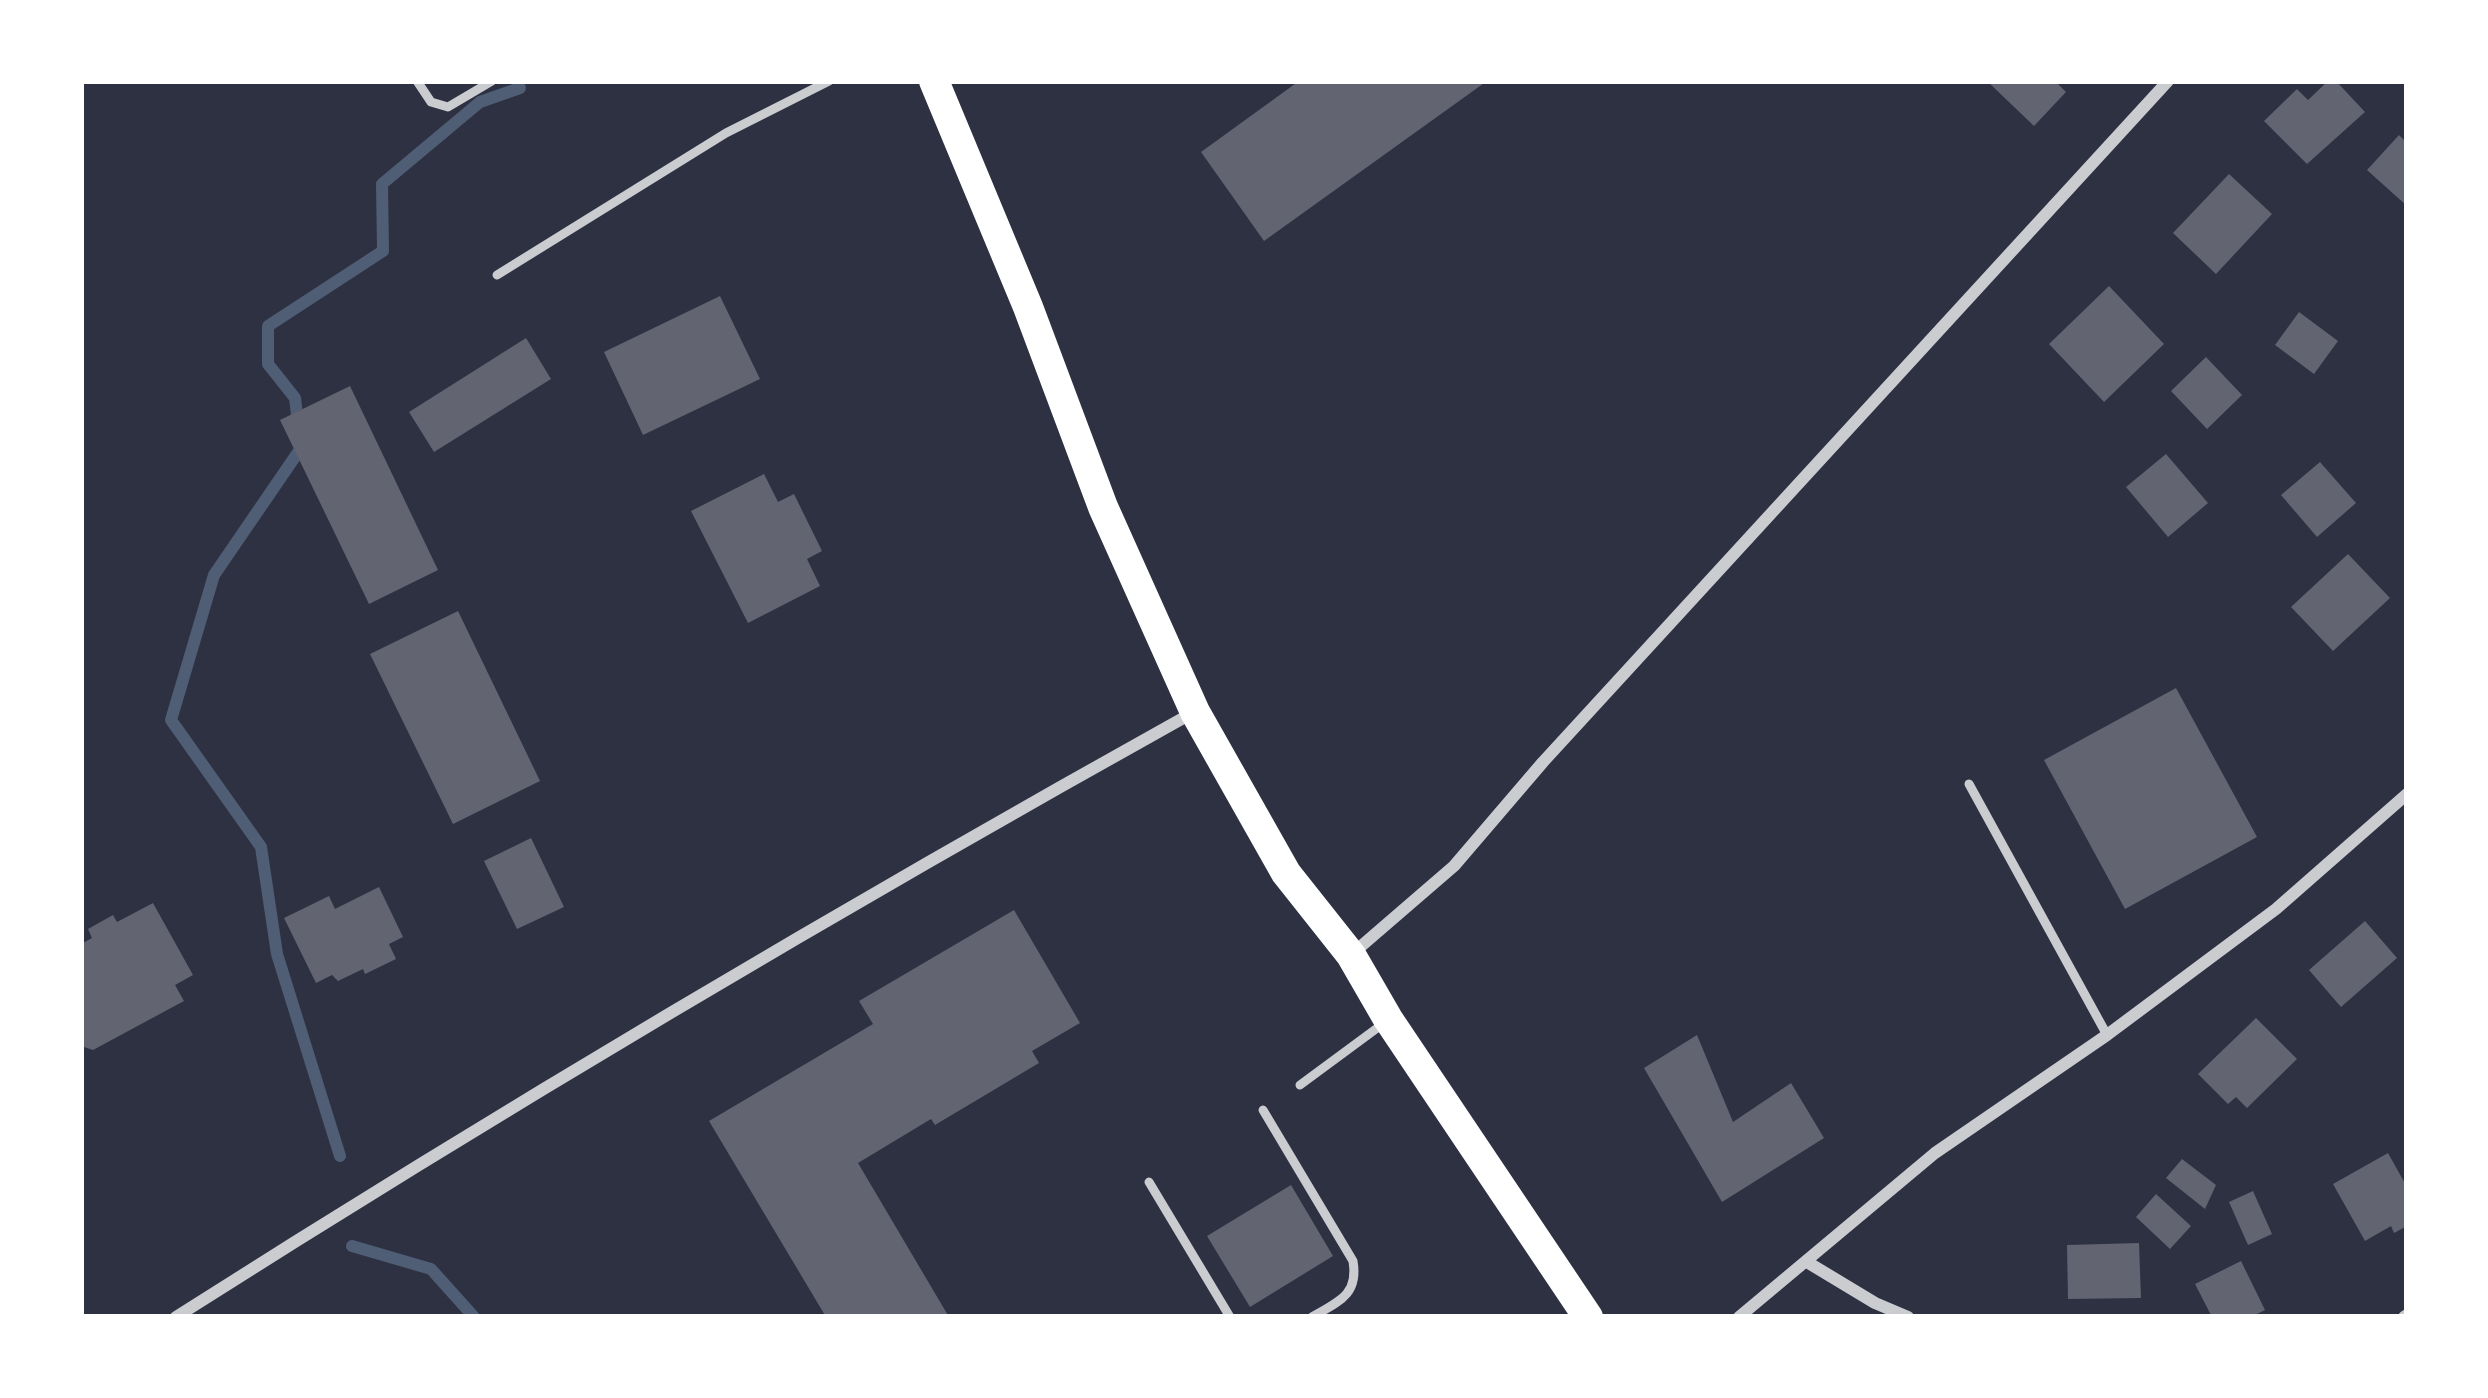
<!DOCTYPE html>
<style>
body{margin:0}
#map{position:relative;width:2488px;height:1398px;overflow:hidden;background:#2d3142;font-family:"Work Sans",sans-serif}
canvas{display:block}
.frame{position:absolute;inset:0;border:84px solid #fff;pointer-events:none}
</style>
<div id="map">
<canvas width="2488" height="1398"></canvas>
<div class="frame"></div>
</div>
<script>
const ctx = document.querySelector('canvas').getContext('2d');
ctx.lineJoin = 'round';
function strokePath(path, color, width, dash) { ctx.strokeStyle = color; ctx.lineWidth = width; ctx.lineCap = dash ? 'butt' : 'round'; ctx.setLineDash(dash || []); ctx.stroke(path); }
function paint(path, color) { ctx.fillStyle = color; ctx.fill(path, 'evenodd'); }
const stream = new Path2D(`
 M340,1156L277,954L261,847L171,720L214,575L301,448L295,398L268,364V326L383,251L382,184L480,102L520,88
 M352,1246L431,1269L474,1317`);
const building = new Path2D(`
 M1299,81H1487L1264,241L1201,152Z
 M1987,81H2055L2066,92L2034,126Z
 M2328,81H2336L2365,112L2307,164L2264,121L2297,89L2308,100Z
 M2399,135L2407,143V206L2367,170Z
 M2229,174L2272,214L2216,274L2173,233Z
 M2109,286L2164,344L2104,402L2049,344Z
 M720,296L760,379L643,435L604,352Z
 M2299,312L2338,341L2314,374L2275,345Z
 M526,338L551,379L434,452L409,412Z
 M2206,357L2242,395L2207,429L2171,391Z
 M350,386L438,570L369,604L280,420Z
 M2166,454L2208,503L2168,537L2126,487Z
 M2320,462L2356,503L2317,537L2281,495Z
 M764,474L778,502L794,494L822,551L807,559L820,586L748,623L691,511Z
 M2348,554L2390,598L2333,651L2291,607Z
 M458,611L540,781L453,824L370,654Z
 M2176,688L2257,837L2125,909L2044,760Z
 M531,838L564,907L517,929L484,861Z
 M379,887L403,937L389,944L396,959L365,974L363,969L338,981L332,975L316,983L284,918L329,896L335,909Z
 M153,903L193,975L175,985L184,1001L93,1050L81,1046V944L92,938L88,929L113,915L117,922Z
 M1014,910L1080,1023L1032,1051L1039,1063L935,1125L931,1119L858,1163L949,1317H826L709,1121L873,1024L859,1001Z
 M2365,921L2397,958L2341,1007L2309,970Z
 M2256,1018L2297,1059L2247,1108L2236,1097L2228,1104L2198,1074Z
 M1697,1035L1733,1122L1791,1083L1824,1138L1722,1202L1644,1068Z
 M2388,1153L2407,1187V1226L2394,1233L2391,1226L2365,1241L2333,1184Z
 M2182,1159L2216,1185L2205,1209L2166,1178Z
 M1291,1185L1333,1256L1250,1307L1207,1236Z
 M2253,1191L2272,1234L2248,1245L2229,1202Z
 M2156,1194L2191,1226L2170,1249L2136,1217Z
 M2139,1243L2141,1298L2068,1299L2067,1245Z
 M2241,1261L2265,1310L2251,1317H2212L2195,1284Z`);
const service = new Path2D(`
 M417,81L431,102L448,107L492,81
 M497,275L726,133L829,81
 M1969,784L2107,1035
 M1300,1085L1384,1023
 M1263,1110L1353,1261C1359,1295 1338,1302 1312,1317
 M1149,1182L1230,1317`);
const minor = new Path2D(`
 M1352,954L1454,866L1543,762L2168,81
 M1807,1262L1875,1303L1908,1317
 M176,1317C509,1105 849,904 1194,712
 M1739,1317L1935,1153L2107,1035L2276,909L2407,794
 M2404,1317L2407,1315`);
const primary = new Path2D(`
 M934,81L1028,307L1103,507L1195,712L1286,873L1351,955L1388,1019L1588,1317`);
strokePath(stream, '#4f5d75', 12);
paint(building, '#626471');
strokePath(service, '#caccd0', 9);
strokePath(minor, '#caccd0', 12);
strokePath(primary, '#fff', 30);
</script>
